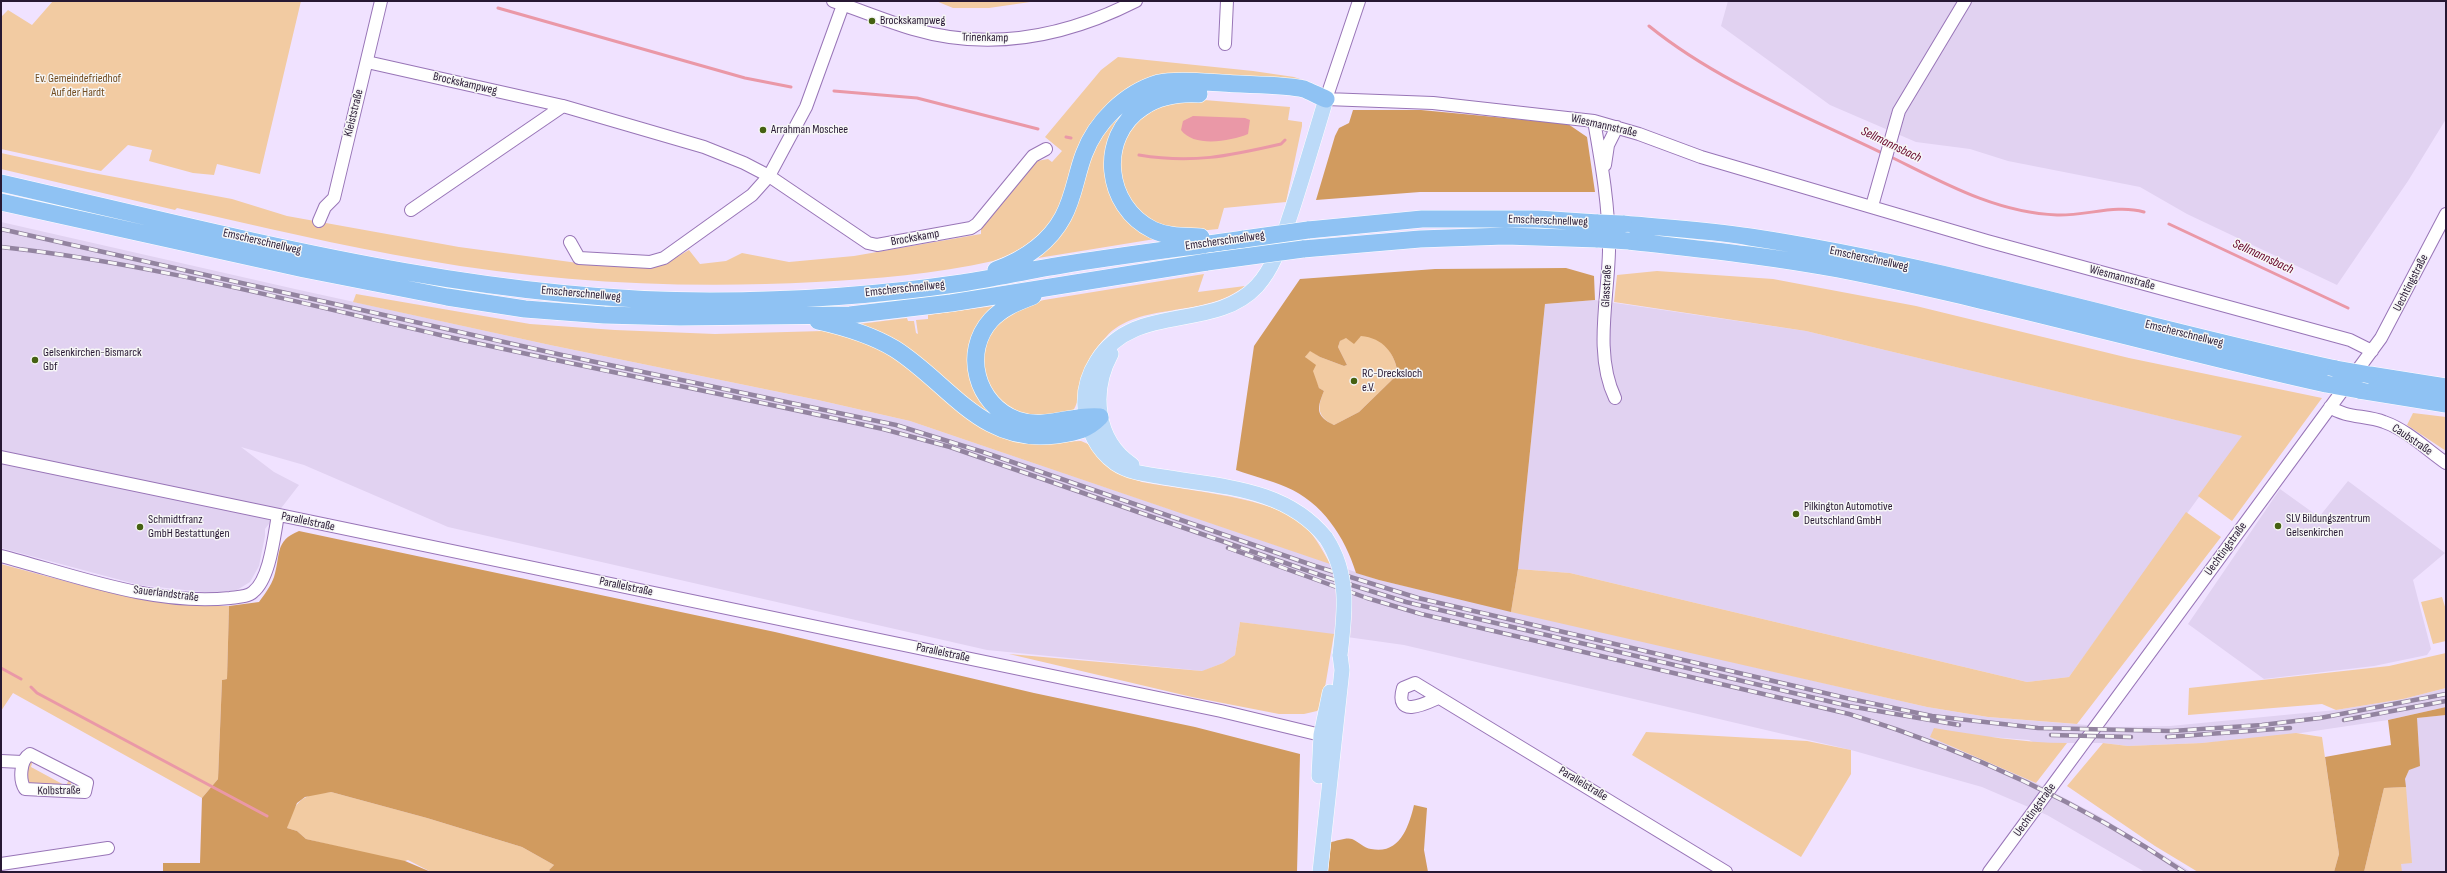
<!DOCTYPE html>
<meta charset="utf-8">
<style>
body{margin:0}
#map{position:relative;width:2447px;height:873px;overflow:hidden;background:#f0e2ff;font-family:"Sofia Sans Condensed",sans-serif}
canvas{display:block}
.frame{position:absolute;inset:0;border:2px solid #271833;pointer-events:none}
</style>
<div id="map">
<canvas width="2447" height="873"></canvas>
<div class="frame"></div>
</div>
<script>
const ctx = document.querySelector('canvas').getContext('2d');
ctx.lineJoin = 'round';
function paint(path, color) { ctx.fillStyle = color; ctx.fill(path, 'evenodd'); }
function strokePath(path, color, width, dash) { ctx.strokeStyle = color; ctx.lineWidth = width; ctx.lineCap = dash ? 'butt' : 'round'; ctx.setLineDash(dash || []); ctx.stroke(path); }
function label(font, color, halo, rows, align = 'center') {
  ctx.font = font + ' "Sofia Sans Condensed",sans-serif'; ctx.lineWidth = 3; ctx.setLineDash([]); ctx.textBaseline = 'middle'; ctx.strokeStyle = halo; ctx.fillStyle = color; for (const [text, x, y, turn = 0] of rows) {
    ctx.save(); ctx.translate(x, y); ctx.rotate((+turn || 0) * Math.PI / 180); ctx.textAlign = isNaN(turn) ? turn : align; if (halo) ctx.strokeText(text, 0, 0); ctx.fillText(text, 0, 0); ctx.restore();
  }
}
const built = new Path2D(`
 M1728,1H2446V119L2408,181L2337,285L2187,214L2140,187L2008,161L1970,149L1916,142L1830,105L1721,26Z
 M1,222L295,289L550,345L818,400L910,421L1379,580L1927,707L1988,717L2112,727L2170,726L2336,710L2403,699L2446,688V707L2388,720L2274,737L2202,743L2128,746L2103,743H2035L2029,740L1990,737L1948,745L2036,783L2099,816L2191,872H2145L2047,815L1982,787L1851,750L1404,645L1240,622L1235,655L1223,663L1203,671L987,650L448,527L304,465L241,447L274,472L299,485L265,529V536L259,566L250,582L237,590L212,593L139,585L1,548Z
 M1595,300L1806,331L2243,436L2069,677L2027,682L1570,573L1518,569L1545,304Z
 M2348,481L2445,553L2413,580L2431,649L2427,655L2374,666L2264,679L2188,624L2280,489L2319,517Z
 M2446,715V872H2385L2405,779L2419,746L2416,718Z`);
const green = new Path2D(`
 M53,1H301L260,174L217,164L214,175L193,173L149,161L152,150L128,145L101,171L1,149V17L8,10L32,25Z
 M936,1H1037L989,8H953Z
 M1118,57L1253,71L1294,77L1309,82L1132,86L1051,222C1034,241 1017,253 993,261C936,274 875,279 816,282C685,289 554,283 424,260C341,246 259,226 177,208L175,210L1,169V153L88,172L232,199L287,216L459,247L578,263L668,262L689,250L700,264L726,261L742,253L789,262L854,256L981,234V229L1037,161L1048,159L1052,162L1062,151L1045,137L1101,70Z
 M1192,99L1290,107L1288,120L1302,122V126L1286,202L1224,208L1218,229L1189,232L1146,220L1126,199L1118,165L1124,136L1148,109Z
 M1139,103L1109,180L1161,238L1032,259L1100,136L1121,110Z
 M1657,271L1773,279L1916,306L2129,358L2322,398L2232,521L2198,496L2242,436L1806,331L1614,302L1617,275Z
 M1204,274L1198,292L1245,286C1204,319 1138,301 1106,337C1095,348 1087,361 1083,376C1079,388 1080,400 1073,411L1055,418L1012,412L987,388L981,356L992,328L1027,304L1044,300Z
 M356,294L530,324L615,330L715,334L823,331L848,336L884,351L908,366L970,421L998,435L1054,442L1081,441L1088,444L1125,476L1142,482C1183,490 1268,497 1299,521C1313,532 1322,549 1330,564L910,421L818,400L550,345L353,302Z
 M1001,305L977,331L994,418L859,324L907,318L908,321H914L916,333L918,334L916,320L928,319V315Z
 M1361,336C1365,336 1371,336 1374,337C1389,343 1396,361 1398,374L1359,412L1334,425C1317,417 1317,407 1324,391L1319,388L1305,357L1310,350L1320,357L1344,366L1347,365L1338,347L1340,341L1345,338L1356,339Z
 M2413,413L2446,417V451L2407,425Z
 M2186,512L2221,537L2077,724L1988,717L1927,707L1511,612L1518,569L1570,573L2027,682L2069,677Z
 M1,564C77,584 150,607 229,606L227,679L222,680L218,779L202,798L13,693L1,711Z
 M2442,597L2446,610V641L2433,644L2421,602Z
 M1240,622L1334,634L1322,705L1317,711L1304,714H1279L1192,697L1009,654L1202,671L1223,663L1235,655Z
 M2446,653V688L2403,699L2336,710L2322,704L2188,715L2189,688L2389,666Z
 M1934,728C1978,735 2022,743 2067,743L2036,783L1930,737Z
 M1646,732L1807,741L1851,750V774L1801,857L1632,755Z
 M2296,733L2322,737L2339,854L2334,872H2198L2155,846L2067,786L2103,743L2128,746L2202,743Z
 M33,760L31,767L66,786L69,779L72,785L68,788L29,786L25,780L26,765Z
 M2406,787L2412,863L2401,864L2402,872H2364L2384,788Z
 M331,792L427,818L522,847L554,865L549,870L551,872H431L408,860L402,862L306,839L297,831L287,828C295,800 302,794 331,792Z`);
const forest = new Path2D(`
 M1353,110H1421L1568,124L1587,137L1595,192H1420L1316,200L1335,136L1339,128L1349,123Z
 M1566,268L1594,276L1595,300L1545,304L1518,569L1511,612L1379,580L1356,573C1345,537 1322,502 1286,487C1270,480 1253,476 1236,470L1254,346L1300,279L1435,269ZM1361,336C1383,338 1395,353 1398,374L1359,412L1334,425C1315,416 1317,408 1324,391L1319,388L1313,371L1316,365L1305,357L1310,351L1320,357L1344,366L1347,365L1338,347L1340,341L1346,338L1354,344Z
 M299,531L775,632L1034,693L1195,727L1300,754L1297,872H551L549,870L554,865L522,847L427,818L331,792L305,797L297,803L287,828L297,831L306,839L405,861L431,872H163V863H200L202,798L218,779L222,680L227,679L229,606L259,602C264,595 271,586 274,577C281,555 274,541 299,531Z
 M2446,707V715L2417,718L2420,766L2409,770L2405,779L2406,787L2384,788L2364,872H2334L2339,854L2325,757L2391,745L2388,720Z
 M1414,805L1427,808L1424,850L1428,872H1328L1331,842C1336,841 1347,837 1352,839C1359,842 1364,848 1371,849C1400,855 1409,826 1414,805Z`);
const water = new Path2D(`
 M1193,116L1245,118L1250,120L1248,134C1231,141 1194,148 1181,130L1183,121Z`);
const stream = new Path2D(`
 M498,8L745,78L791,87
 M1649,26C1718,82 1804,115 1884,154
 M834,91L917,98L1038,129
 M1066,137L1071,138
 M1139,155C1192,164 1229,156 1281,144L1285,140
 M1889,156C1942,182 1996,213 2057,215C2086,216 2116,204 2144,212
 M2169,224L2348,308
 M1,668L21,679
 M31,687L37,693L267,816`);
const minor = new Path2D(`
 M833,1C860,10 886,21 913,29C991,52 1065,37 1136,1
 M1359,1L1326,99L1433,103L1594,121L1639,134L1701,157L1987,241L2350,340L2372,351
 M1225,44L1227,1
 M367,62L563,106L704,147L744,163L769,176L868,243L877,245L971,228L977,224L1033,156L1046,149
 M1594,121C1602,166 1609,206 1609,251C1608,299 1594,354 1615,398
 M1605,165L1608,145L1617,127
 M1872,206L1899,111L1965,1
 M411,210L563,106
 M319,221L325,207L334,198L381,1
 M570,242L579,258L650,262L664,258L752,195L769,176L806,107L843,5
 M2330,407C2346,418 2366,415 2384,422C2407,430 2426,449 2446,463
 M1,457L1221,711L1329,737
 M1,556C74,575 153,606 230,598C237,597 248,597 253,592C270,579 274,536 278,515
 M1438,698C1425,704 1394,719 1403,688L1415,683L1726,872
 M30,754L87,783L85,792L25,789C19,780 20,760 30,754Z
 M1,761L22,762
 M1,864L108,848
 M1989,872L2381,338L2446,214`);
const major = new Path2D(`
 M1111,354C1091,391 1095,440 1132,465
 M1326,538C1286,488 1222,487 1163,477C1146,474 1130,473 1115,463C1097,450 1086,428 1085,407C1084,391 1088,375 1097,361C1135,301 1213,333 1257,286C1276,265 1283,236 1292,210C1304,173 1315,136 1326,99
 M1319,776L1321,735L1330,692
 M1320,872L1342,670L1340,655`);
const highway = new Path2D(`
 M1199,94C1180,93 1159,96 1143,107C1097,137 1105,207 1153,230C1168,237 1185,236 1201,237
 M1,183C234,236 469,301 710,301C794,301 880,295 962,283C996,278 1029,270 1062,265C1122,255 1183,248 1244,239
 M1,202L304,269L447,297L525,309L604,315L680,317L850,315L951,303L1207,262
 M1623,224C1665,228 1708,230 1750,237C1948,267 2141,327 2336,369
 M1308,230L1422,219H1538L1598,223
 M1629,241C1699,249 1769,256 1838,269C2002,301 2163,348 2326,384
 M1303,249L1420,239L1505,236L1598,239
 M996,270C1023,260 1049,243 1063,217C1074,197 1076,175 1084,154C1096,122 1125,93 1159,83C1175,79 1205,82 1222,83C1243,85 1285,84 1304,89C1311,92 1319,96 1326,99
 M1033,296C1018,302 1003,307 991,320C962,352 976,405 1017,420C1045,430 1072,414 1100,417
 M818,321C845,327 872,335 895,349C950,384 981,445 1056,435C1075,432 1086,431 1100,417
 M2370,375L2446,387
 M2359,390L2446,404`);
const rail = new Path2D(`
 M1,229L562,355L896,425L983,452L1315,566L1418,598L1846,698L1932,716L2038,728L2172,731L2262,725L2320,718L2446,694
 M1,247C150,263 295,302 440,335C587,368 735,396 883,429L950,447L1326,577L1406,602L1849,706L1959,725
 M1228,548L1367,598L1421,614L1849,714C1967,750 2082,803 2184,872
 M2344,720L2446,701
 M2051,735L2131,737
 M2167,737L2290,728`);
const majorBridge = new Path2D(`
 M1326,538C1350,575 1345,613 1340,655`);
const highwayBridge = new Path2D(`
 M1598,223L1623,224
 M1244,239L1308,230
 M1598,239L1629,241
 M1207,262L1303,249
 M2336,369L2370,375
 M2326,384L2359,390`);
const markers = [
 [872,21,4,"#456112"],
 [763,130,4,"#456112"],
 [35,360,4,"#456112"],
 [1354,381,4,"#456112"],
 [1796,514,4,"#456112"],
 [2278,526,4,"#456112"],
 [140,527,4,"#456112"]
];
const poiNames = [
 ["Brockskampweg",880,21],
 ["Arrahman Moschee",771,130],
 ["Gelsenkirchen-Bismarck",43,353],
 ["Gbf",43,367],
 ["RC-Drecksloch",1362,374],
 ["e.V.",1362,388],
 ["Pilkington Automotive",1804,507],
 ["Deutschland GmbH",1804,521],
 ["SLV Bildungszentrum",2286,519],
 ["Gelsenkirchen",2286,533],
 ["Schmidtfranz",148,520],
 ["GmbH Bestattungen",148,534]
];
const streetNames = [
 ["Trinenkamp",985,38,1],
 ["Brockskampweg",465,84,13],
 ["Kleiststraße",354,113,-76],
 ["Wiesmannstraße",1604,126,13],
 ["Emscherschnellweg",1548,221,2],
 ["Brockskamp",915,238,-10],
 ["Emscherschnellweg",1225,241,-8],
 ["Emscherschnellweg",262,242,13],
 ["Emscherschnellweg",1869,259,12],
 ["Wiesmannstraße",2122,278,15],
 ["Uechtingstraße",2411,283,-63],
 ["Glasstraße",1607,286,-87],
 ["Emscherschnellweg",905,289,-6],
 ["Emscherschnellweg",581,294,5],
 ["Emscherschnellweg",2184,334,14],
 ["Caubstraße",2412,440,34],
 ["Parallelstraße",308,522,12],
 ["Uechtingstraße",2226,549,-54],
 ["Parallelstraße",626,587,12],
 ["Sauerlandstraße",166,594,7],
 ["Parallelstraße",943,653,12],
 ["Parallelstraße",1583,784,31],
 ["Kolbstraße",59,791,-1],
 ["Uechtingstraße",2035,810,-54]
];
const parkNames = [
 ["Ev. Gemeindefriedhof",78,79],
 ["Auf der Hardt",78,93]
];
const waterNames = [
 ["Sellmannsbach",1891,145,26],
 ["Sellmannsbach",2263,257,25]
];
paint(built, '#e1d2f1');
paint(green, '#f2cba2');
paint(forest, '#d19b5f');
paint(water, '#ea98a7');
strokePath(stream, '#ea98a7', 3);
strokePath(minor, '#9875b7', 14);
strokePath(major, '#fff', 16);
strokePath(highway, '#fff', 18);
strokePath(minor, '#fff', 12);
strokePath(major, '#bcdaf8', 15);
strokePath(highway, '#8fc2f3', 17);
strokePath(rail, '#9384a0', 4.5);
strokePath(rail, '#f6f6f6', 3, [9]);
strokePath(majorBridge, '#fff', 16, []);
strokePath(highwayBridge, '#fff', 18, []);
strokePath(majorBridge, '#bcdaf8', 15);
strokePath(highwayBridge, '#8fc2f3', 17);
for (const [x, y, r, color] of markers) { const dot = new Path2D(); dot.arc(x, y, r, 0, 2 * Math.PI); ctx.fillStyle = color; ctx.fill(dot); strokePath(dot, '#f6f6f6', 1.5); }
label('12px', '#271833', '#f6f6f6', poiNames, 'left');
label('12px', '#271833', '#f6f6f6', streetNames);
label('12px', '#724d21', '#f6f6f6', parkNames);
label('italic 13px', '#650027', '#f6f6f6', waterNames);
</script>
